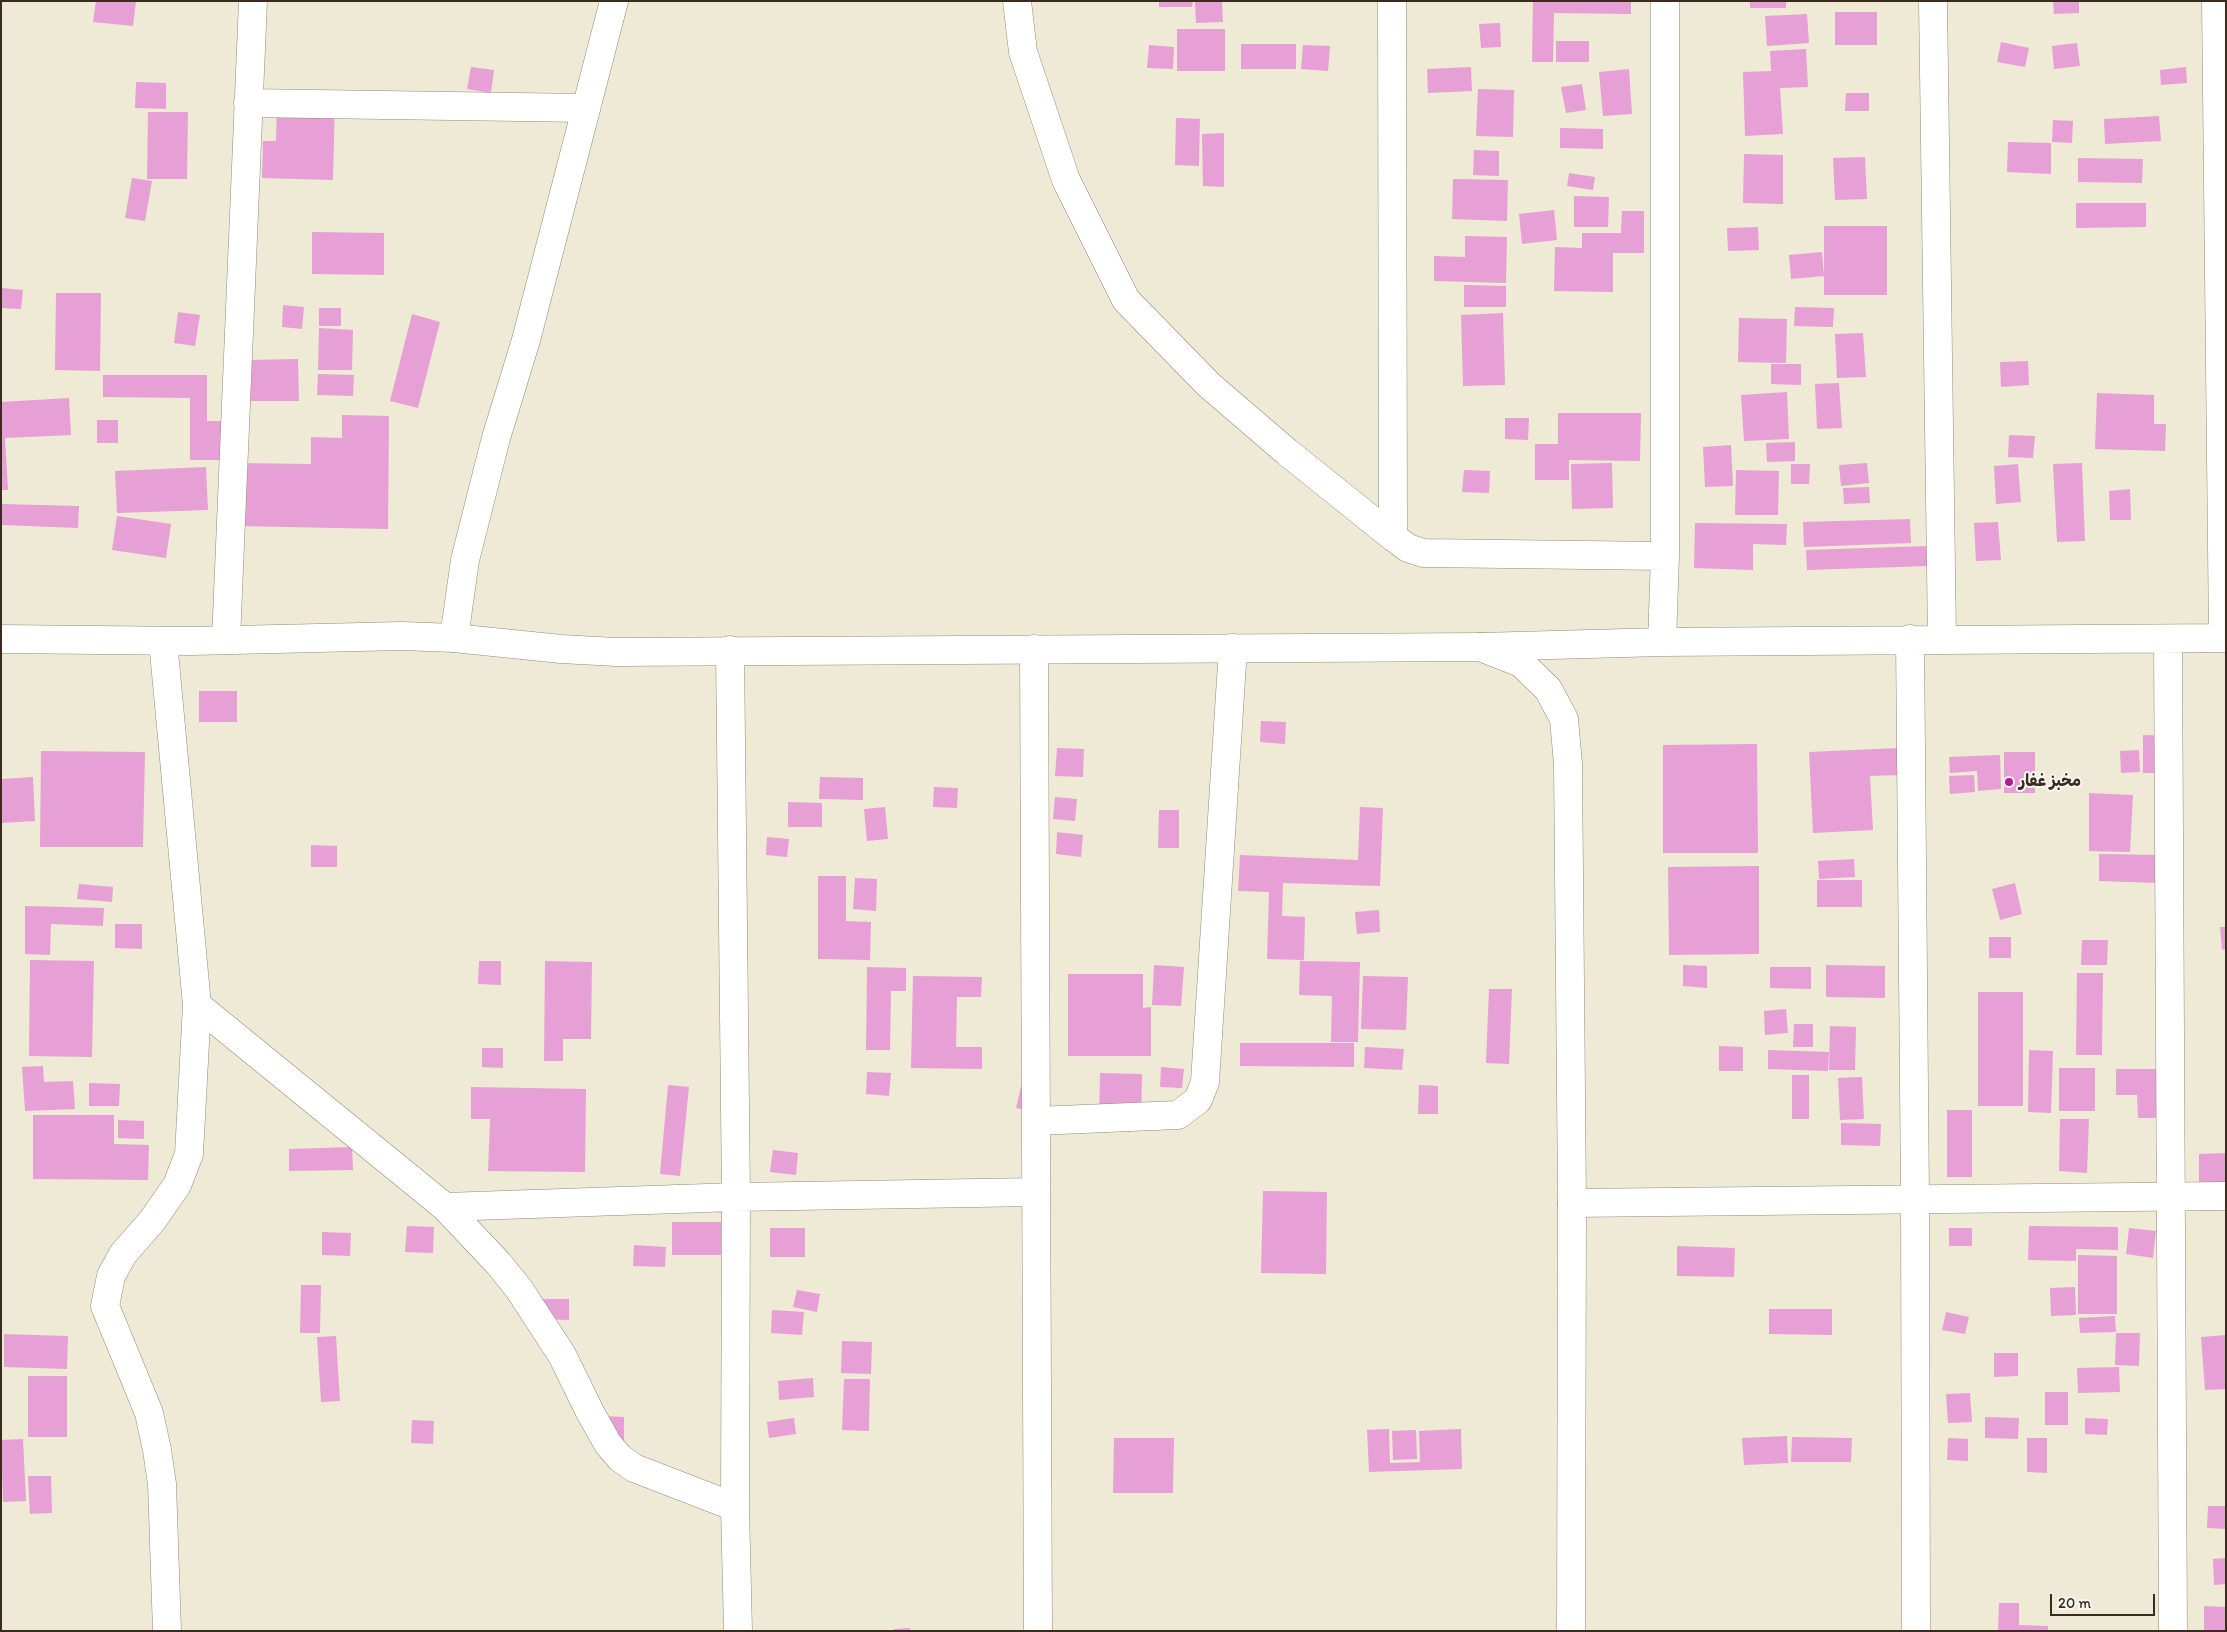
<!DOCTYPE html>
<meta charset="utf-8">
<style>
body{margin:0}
#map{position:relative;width:2227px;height:1632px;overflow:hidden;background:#eeead5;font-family:Itim,sans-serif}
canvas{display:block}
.frame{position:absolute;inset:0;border:2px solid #3b2a1e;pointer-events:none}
.scale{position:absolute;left:2050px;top:1594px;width:105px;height:22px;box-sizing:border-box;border:2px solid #3b2a1e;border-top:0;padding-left:6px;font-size:15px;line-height:18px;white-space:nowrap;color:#3b2a1e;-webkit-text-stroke:4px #f6f6f2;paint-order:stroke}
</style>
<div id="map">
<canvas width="2227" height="1632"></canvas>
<div class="frame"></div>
<div class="scale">20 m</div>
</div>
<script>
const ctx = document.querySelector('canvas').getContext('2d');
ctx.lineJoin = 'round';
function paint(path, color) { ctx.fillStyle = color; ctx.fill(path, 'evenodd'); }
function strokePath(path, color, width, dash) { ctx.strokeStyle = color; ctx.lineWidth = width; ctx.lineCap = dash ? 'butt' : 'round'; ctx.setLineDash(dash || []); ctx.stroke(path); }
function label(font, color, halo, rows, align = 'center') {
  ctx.font = font + ' Itim,"Playpen Sans Arabic",sans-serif'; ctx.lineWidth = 4; ctx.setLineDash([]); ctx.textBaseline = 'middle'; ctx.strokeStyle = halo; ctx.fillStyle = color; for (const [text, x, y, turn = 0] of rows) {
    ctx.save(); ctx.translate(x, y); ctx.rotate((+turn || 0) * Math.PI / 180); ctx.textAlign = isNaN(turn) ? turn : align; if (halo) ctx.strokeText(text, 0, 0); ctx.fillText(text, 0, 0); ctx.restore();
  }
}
const building = new Path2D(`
 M96,1H136L133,26L93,22Z
 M1159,1H1193L1192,7H1159Z
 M1222,1L1223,22L1196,23L1195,2Z
 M1533,1H1631V14L1554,13L1553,62H1532Z
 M1750,1H1786V8H1750Z
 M2053,1H2079V13L2054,14Z
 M1835,12H1877V45H1835Z
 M1807,14L1809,43L1767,46L1765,16Z
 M1500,23L1501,47L1481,48L1479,24Z
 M1177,29H1225V71H1177Z
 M1556,41H1589V62H1556Z
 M2001,42L2029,48L2025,67L1997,62Z
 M2077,43L2080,66L2054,69L2052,46Z
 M1241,44H1296V69H1241Z
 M1149,45L1174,47L1173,69L1147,68Z
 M1303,45L1330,46L1328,71L1301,69Z
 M1806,49L1808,87L1780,88L1783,134L1745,136L1743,72L1771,71L1770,51Z
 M471,67L494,70L491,93L467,89Z
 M1471,67L1472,91L1428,93L1427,69Z
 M2186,67L2187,83L2161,85L2160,70Z
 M1629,69L1632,114L1603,116L1599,72Z
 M136,82L166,83V109L135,108Z
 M1582,84L1586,110L1566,113L1561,87Z
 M1478,89L1514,90L1513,137L1476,136Z
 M1846,93H1869V111H1845Z
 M277,97L335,98L333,180L262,178L263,141H276Z
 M148,112H188L187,179H147Z
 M2159,116L2161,141L2105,144L2104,119Z
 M1176,118L1200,119L1199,166L1175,165Z
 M2053,120L2073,121L2072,143L2052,142Z
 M1560,128L1603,129V149L1560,148Z
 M1224,133V187L1203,186L1202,134Z
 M2008,142L2051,143V174L2007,172Z
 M1474,150L1499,151V176L1473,175Z
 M1744,154L1783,155V204L1743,203Z
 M1865,157L1867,199L1835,200L1833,158Z
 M2078,158L2143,159L2142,183L2078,182Z
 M1569,173L1595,177L1593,190L1567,186Z
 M132,178L152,181L145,221L125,218Z
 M1453,179L1508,180L1507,221L1452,219Z
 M1574,196L1609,197L1608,227H1574Z
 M2076,203H2146V227L2076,228Z
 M1554,210L1557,240L1522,244L1519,214Z
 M1622,211H1644V253H1613V292L1554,291L1555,247L1582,248V233H1621Z
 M1824,226H1887V295H1824Z
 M1758,227L1759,250L1728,251L1727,228Z
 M312,232L384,233V275L312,274Z
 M1465,236L1507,237L1506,283L1434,281V256L1465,257Z
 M1822,252L1824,276L1791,279L1789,255Z
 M1464,285L1506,286V307H1464Z
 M1,288L23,290L21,309L1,308Z
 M56,293H101L100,371L55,370Z
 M283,305L304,307L302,329L282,327Z
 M1795,307L1834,308L1833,327L1794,326Z
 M319,308H341V326H319Z
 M178,312L200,315L195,346L174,343Z
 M1503,313L1505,385L1463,386L1461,315Z
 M412,314L440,322L418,408L390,401Z
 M1739,318L1787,319L1786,363L1738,362Z
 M319,328L353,330L352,370H318Z
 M1863,333L1866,377L1837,378L1835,334Z
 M298,359L299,401H248V360Z
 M2028,361L2029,385L2001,387L2000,362Z
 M1771,364H1801V385L1771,384Z
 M318,374L354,375L353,396L317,395Z
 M103,375H207V421H223L222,460H190V398L103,397Z
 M1839,383L1842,428L1817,429L1815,384Z
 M1787,392L1789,439L1744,441L1741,395Z
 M2097,393L2154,395V424H2166L2165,451L2095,449Z
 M69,398L71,435L5,438L8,490H1V402Z
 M1558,413H1641L1640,461L1569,460V480H1535V444H1558Z
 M342,415L389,416L388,529L235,526L236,463L311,464V437L342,438Z
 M1505,418H1529L1528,440L1505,439Z
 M97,420H118V443H97Z
 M2009,435L2035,436L2033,458L2008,457Z
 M1795,442V461L1767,462L1766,443Z
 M1731,445L1733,486L1705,487L1703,447Z
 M1612,463L1613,508L1572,509L1571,464Z
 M1867,463L1869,483L1841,486L1839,465Z
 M2082,463L2085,541L2057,542L2053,464Z
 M1791,464H1810L1809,484H1791Z
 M2018,464L2021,502L1996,504L1994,466Z
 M206,467L208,510L117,513L115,471Z
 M1464,470L1490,471L1489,493L1462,492Z
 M1736,470L1779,471L1778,515H1735Z
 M1869,487L1870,503L1844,504L1843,488Z
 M2130,489L2131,520H2110L2109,491Z
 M1,504L79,506L78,528L1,525Z
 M117,516L171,524L166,558L112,550Z
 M1910,519L1911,543L1804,547L1803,522Z
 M1998,522L2001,560L1976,561L1974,523Z
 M1695,523L1787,524L1786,545L1753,544V570L1694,568Z
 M1928,546L1929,566L1807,570L1806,550Z
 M199,691H237V722H199Z
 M1261,721L1286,722L1285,744L1260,742Z
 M2143,735L2170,736V773H2143Z
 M1757,744L1758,853H1663V745Z
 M1057,748L1084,749L1083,777L1055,776Z
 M1899,748L1900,775L1870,776L1873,830L1813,833L1809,752Z
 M2139,750L2140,772L2121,773L2120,751Z
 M41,751L145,752L143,847H40Z
 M2004,752H2035V793H2004Z
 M2000,755L2001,789L1978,791L1977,771L1950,773L1949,757Z
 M1974,775L1975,792L1950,794L1949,776Z
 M33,777L35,821L1,823V779Z
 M820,777L863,778V800L819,799Z
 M934,787L958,788L957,808L933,807Z
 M2089,793L2133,795L2130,852L2089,851Z
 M1055,797L1077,799L1075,821L1053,819Z
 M788,802L822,803V827H788Z
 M885,807L888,839L867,841L864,809Z
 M1360,807L1383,808L1380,886L1283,883L1282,916L1305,917L1304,960L1267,959L1269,892L1238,891L1240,855L1358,860Z
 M1159,810H1179V848H1158Z
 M1057,832L1083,835L1081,857L1056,854Z
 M767,837L789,839L787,857L766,855Z
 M311,845L337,846V867H311Z
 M2099,854L2159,855L2158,883L2099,881Z
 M1854,859L1855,877L1819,879L1818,861Z
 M1759,866V954L1669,955L1668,867Z
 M818,876H846V921L871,922L870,960L818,959Z
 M855,878L877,879L876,911L853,909Z
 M1817,880H1862V907H1817Z
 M2015,883L2022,914L2000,920L1992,889Z
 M79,884L113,887L112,902L77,899Z
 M25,906L104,908L103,926L51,924L50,955L25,954Z
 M1379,910L1380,932L1357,934L1355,912Z
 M115,924H142V949L115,948Z
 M2220,927H2226V949L2222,950Z
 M1989,937H2011V958H1989Z
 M2082,940H2108L2107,965H2081Z
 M30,960L94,961L92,1057L29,1056Z
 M479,961H501V985L478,984Z
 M545,961L592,962L591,1039H563V1061H544Z
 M1300,961L1360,962L1358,1042H1331L1332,996L1299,995Z
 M1154,965L1184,967L1181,1006L1152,1005Z
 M1683,965L1707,966V988L1683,986Z
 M1826,965L1885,966V998L1826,997Z
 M867,967L906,968V991H891L890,1050H866Z
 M1770,967H1811V989L1770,988Z
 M2077,973H2103L2102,1055H2076Z
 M1068,974H1143V1008L1151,1007V1056H1068Z
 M913,976L982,977L981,997H957L956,1047H982V1069L911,1068Z
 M1363,976L1408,977L1406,1030L1361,1029Z
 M1489,989H1512L1509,1064L1486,1063Z
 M1978,992H2023V1106H1978Z
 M1786,1009L1788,1033L1765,1035L1764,1011Z
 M1794,1024H1813V1047H1793Z
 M1830,1026L1856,1027L1855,1070H1829Z
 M1240,1043H1354V1067L1240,1066Z
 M1719,1046L1743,1047V1071H1719Z
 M1365,1047L1404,1049L1402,1070L1364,1068Z
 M482,1048H503V1068L482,1067Z
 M1768,1050L1829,1052L1828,1071L1768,1069Z
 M2029,1050L2053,1051L2051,1113L2028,1112Z
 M43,1066L44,1082L73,1081L75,1109L25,1111L22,1067Z
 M1161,1067L1184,1069L1182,1088L1160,1087Z
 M2059,1068H2095V1111H2059Z
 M2116,1069H2157V1118H2138L2137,1095H2116Z
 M867,1072L891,1073L889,1096L866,1094Z
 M1100,1073L1142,1074L1141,1127L1099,1126Z
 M1024,1074L1030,1111L1016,1108Z
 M1792,1075H1809V1119H1792Z
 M1862,1077L1864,1119L1840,1120L1838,1078Z
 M89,1083L120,1084L119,1106H89Z
 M668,1085L689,1087L680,1176L660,1174Z
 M1419,1085L1438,1086V1114H1418Z
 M471,1087L586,1089L585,1172L488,1171L490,1119H471Z
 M1947,1110H1972V1177H1947Z
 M33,1115H114V1144L149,1145L148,1180L33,1179Z
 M2060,1119H2089L2087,1173L2059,1171Z
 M118,1120L144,1121V1139L118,1138Z
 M1841,1123L1881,1124L1880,1146L1841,1145Z
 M352,1147L353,1170L289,1171V1149Z
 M773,1150L798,1153L796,1175L770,1172Z
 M2226,1153V1188H2199V1154Z
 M1263,1191L1327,1192L1326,1274L1261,1273Z
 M672,1222H721V1255H672Z
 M407,1226L434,1227L433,1253L405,1252Z
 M2029,1226L2118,1227V1250L2076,1249V1261L2028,1260Z
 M770,1228H805V1257H770Z
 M1949,1228H1972V1246H1949Z
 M2129,1228L2156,1231L2153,1258L2126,1254Z
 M322,1232L351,1233L350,1256L322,1255Z
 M634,1245L666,1247L665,1267L633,1266Z
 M1677,1246L1735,1248L1734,1277L1677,1276Z
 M2078,1255L2117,1256V1314H2078Z
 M301,1285H321L320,1333H300Z
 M2075,1287L2076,1315L2051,1316L2050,1288Z
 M797,1290L820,1294L817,1312L793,1307Z
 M540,1299H569V1320L540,1319Z
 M1769,1309H1832V1335L1769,1334Z
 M772,1310L804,1312L802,1335L771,1333Z
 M1946,1312L1969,1317L1965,1334L1942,1330Z
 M2115,1316L2116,1332L2080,1333L2079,1318Z
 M2116,1333H2140L2139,1366L2115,1365Z
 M4,1334L68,1336L67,1369L4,1367Z
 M2226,1335V1389L2205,1390L2201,1337Z
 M336,1336L340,1401L321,1402L317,1337Z
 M842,1341L872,1342L871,1374L841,1373Z
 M1994,1353H2018V1376L1994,1377Z
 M2119,1367L2120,1392L2078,1393L2077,1368Z
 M28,1376H67V1437H28Z
 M813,1378L814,1397L779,1400L778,1381Z
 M844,1379H870L869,1431L842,1430Z
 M2045,1392H2068V1425H2045Z
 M1970,1393L1972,1422L1948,1423L1946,1394Z
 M603,1416L624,1417V1442L602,1441Z
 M1985,1417L2019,1418L2018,1439L1985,1438Z
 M794,1418L796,1434L769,1438L767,1422Z
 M2085,1418L2108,1419L2107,1435L2085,1434Z
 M412,1420L434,1421L433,1444L411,1443Z
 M1389,1429L1390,1463L1420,1462L1419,1431L1461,1429L1462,1469L1369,1472L1367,1430Z
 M1416,1430L1417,1459L1393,1460L1392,1431Z
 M1787,1436L1788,1463L1744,1465L1742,1438Z
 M1792,1437L1852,1438L1851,1462H1791Z
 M1114,1438H1174L1173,1493H1113Z
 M1948,1438L1968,1439V1461L1947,1460Z
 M2027,1438H2047V1473L2027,1472Z
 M23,1439L26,1501L3,1502L1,1440Z
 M28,1476H51L52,1513L30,1514Z
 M2208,1506H2226V1529L2207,1528Z
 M2226,1558V1584L2214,1585L2213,1559Z
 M1999,1603H2019V1625L2048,1626V1631H1998Z
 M2204,1606L2226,1607V1631H2204Z
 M910,1628V1631H894V1629Z`);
const minor = new Path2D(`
 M1017,1L1023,52L1066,180L1126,300L1209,385L1287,452L1393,537L1408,548L1423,553L1665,556
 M1392,1L1393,537
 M1933,1L1942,639
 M2216,1L2223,638
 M248,103L586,108
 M1910,639L1915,1199L1916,1631
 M2168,639L2173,1631
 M226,640L253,1
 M163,641L197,1005L189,1154L177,1185L152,1221L123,1254L111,1276L105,1306L149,1413L157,1450L162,1484L167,1631
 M1662,642L1665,556V1
 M1480,647L1662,642L2226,638
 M1034,649L1038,1631
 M730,650L736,1197L735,1507L738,1631
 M197,1005L445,1207L498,1263L519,1289L562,1355L590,1412L608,1444L620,1458L634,1468L735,1507
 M1036,1121L1178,1115L1198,1100L1205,1082L1233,648
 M1572,1203L2226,1196
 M445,1207L736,1197L1036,1192`);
const secondary = new Path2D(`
 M454,638L561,649L616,652L1480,647L1521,663L1548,689L1564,719L1568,764L1572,1203L1571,1631`);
const trunk = new Path2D(`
 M1,639L192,641L402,636L454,638L465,560L496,438L526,340L614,1`);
const markers = [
 [2009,782,5,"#b5179e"]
];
const poiNames = [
 ["مخبز غفار",2019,782]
];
paint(building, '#e6a0d5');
strokePath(minor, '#948a7a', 29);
strokePath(secondary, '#948a7a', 29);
strokePath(trunk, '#948a7a', 29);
strokePath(minor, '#fff', 28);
strokePath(secondary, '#fff', 28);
strokePath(trunk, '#fff', 28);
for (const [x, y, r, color] of markers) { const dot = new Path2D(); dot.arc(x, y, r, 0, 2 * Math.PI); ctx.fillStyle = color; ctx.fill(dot); strokePath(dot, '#f6f6f2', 2); }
label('bold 16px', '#3b2a1e', '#f6f6f2', poiNames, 'left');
</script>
